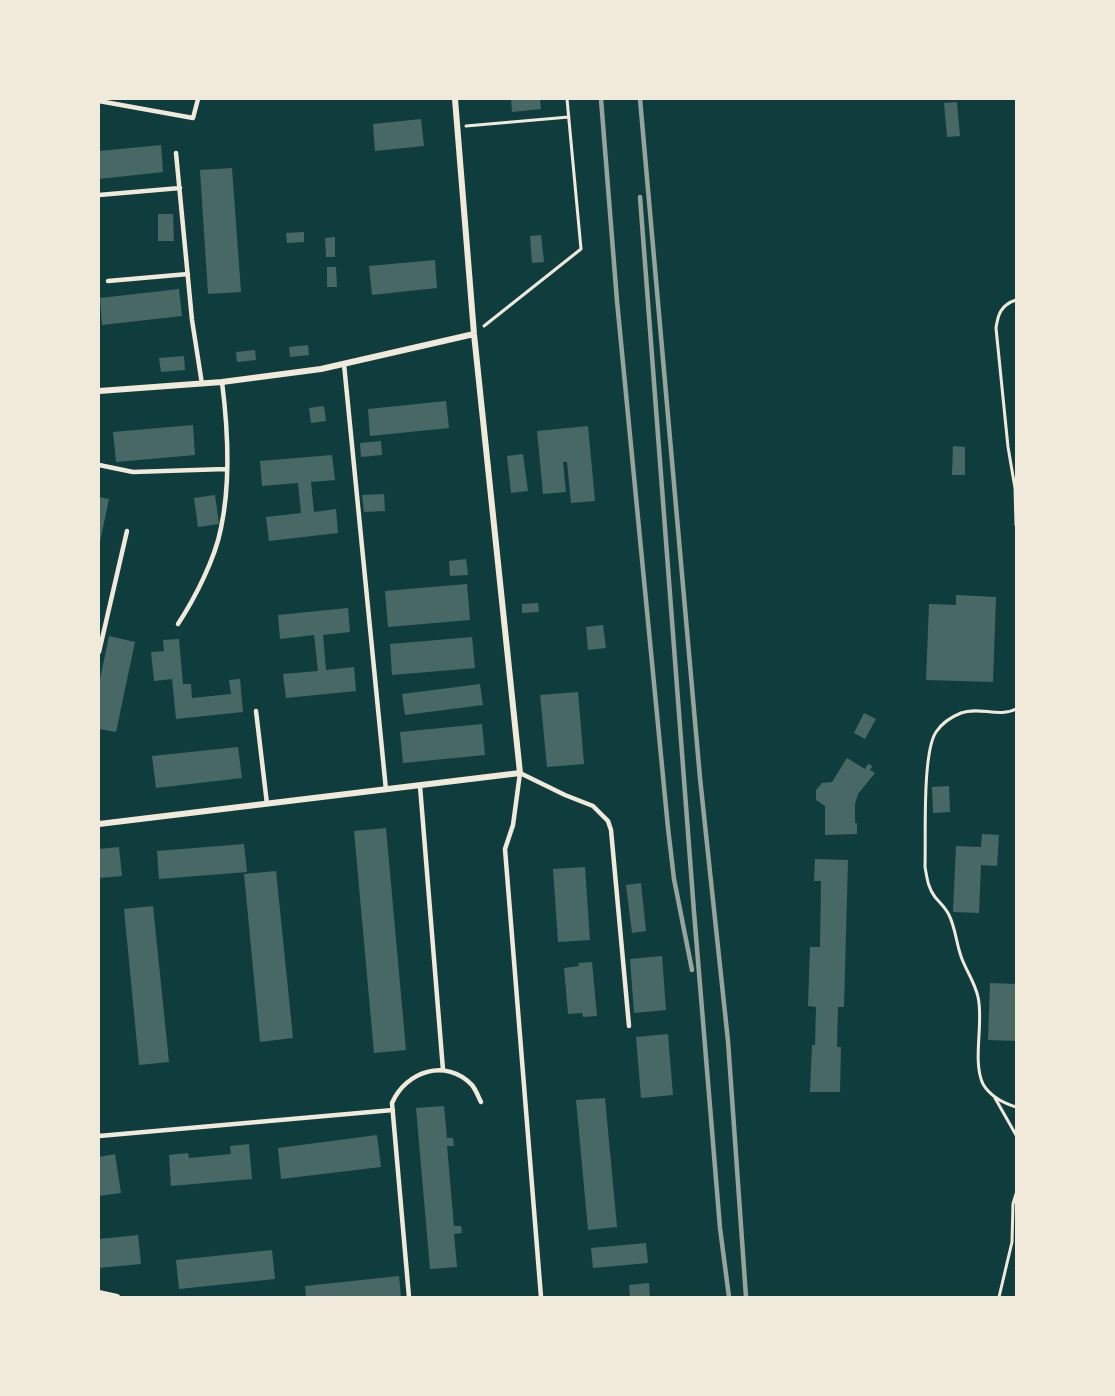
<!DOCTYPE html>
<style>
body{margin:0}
#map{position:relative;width:1115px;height:1396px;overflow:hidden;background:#0f3d3e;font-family:"Exo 2",sans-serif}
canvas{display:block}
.frame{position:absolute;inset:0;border:100px solid #f1e9da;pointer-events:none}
</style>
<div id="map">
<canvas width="1115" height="1396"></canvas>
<div class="frame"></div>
</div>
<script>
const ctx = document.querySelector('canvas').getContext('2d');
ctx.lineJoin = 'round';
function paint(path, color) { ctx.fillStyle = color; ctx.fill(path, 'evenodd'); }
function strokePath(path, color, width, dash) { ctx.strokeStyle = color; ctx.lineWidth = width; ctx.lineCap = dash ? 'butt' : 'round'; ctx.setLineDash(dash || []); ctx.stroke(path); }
const building = new Path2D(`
 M511,99H540L541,109L512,112Z
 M957,102L960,136L947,137L944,103Z
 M421,119L424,146L375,151L373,124Z
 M161,145L163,172L99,179V151Z
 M232,168L241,292L208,294L200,170Z
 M158,214H173L174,241H158Z
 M304,232V242L287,243L286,233Z
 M541,235L544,262L532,263L530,236Z
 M335,237V257H326L325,238Z
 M435,260L437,288L372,295L369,266Z
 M327,267H336L337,287H327Z
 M179,289L182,316L102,325L100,298Z
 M308,345L309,355L290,357L289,347Z
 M255,350L256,360L237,362L236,352Z
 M184,356L185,370L161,372L159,358Z
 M446,401L449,428L370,436L368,409Z
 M324,406L326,421L311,423L309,408Z
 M193,425L195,455L116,462L113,432Z
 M588,426L595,501L571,503L567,462H563L566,492L543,494L537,431Z
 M381,441L382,455L361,457L360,443Z
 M953,446L965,447V475H952Z
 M523,454L528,491L511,493L507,456Z
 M332,455L335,480L311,482L314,512L336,509L338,533L269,541L266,517L301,513L298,483L262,486L260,461Z
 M384,494L385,511L364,512L362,495Z
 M215,495L219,524L198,527L194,498Z
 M99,497L109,499L100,542L99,541Z
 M466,559L468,575L450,576L449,561Z
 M467,584L470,620L388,627L385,591Z
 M956,595L996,597L993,682L926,680L929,604L956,605Z
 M538,603L539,612L522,613V604Z
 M348,608L350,632L323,635L326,670L354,667L356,691L286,698L283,674L318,671L314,635L280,639L278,615Z
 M603,625L606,648L588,650L586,627Z
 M109,636L135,642L116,732L99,729V684Z
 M472,637L475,668L392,675L390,644Z
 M179,639L183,684H191L192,698L231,694L229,680L240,679L243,712L176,719L172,679L154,681L151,652L164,651L163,640Z
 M480,684L483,705L405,715L402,694Z
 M578,692L584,764L547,767L540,695Z
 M864,713L876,719L865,739L854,733Z
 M482,724L485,755L403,763L400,732Z
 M238,747L242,778L156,788L152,756Z
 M847,758L865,769L868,764L871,765L872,767L870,770L875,773L858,794L855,804V823H857V834L825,835V806L816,800V790L822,783L832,782Z
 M949,786L950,812L933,813L932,787Z
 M386,828L406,1050L374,1053L354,831Z
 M982,834L999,835L997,866L981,865L979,913L953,912L956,846L981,847Z
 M244,844L247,872L159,879L157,851Z
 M119,847L122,876L99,878V849Z
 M815,859L848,860L844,1007H838L837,1047H841L840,1092H810L812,1045H815L816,1007L808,1006L810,947H820L821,881H814Z
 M585,867L590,940L558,942L553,869Z
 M276,871L293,1038L260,1042L244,874Z
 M641,883L646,931L632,933L626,885Z
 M153,906L169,1062L139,1065L124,909Z
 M662,956L666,1010L634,1013L630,959Z
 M592,962L597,1016L583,1017L582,1013L568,1014L564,968L579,966L578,963Z
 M990,983L1016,984V1041L988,1040Z
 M668,1034L673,1095L641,1098L636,1037Z
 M605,1098L617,1227L588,1230L576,1100Z
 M444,1106L447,1138H453L454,1146H447L454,1226H461L462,1233L454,1234L457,1267L430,1269L416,1108Z
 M377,1135L381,1167L281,1179L278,1148Z
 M249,1144L252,1179L171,1186L169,1155L188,1153L189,1158L231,1154L230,1146Z
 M115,1154L121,1193L99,1196V1157Z
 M138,1235L141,1264L99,1268V1239Z
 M646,1243L648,1263L593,1268L591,1248Z
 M272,1250L275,1279L179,1289L176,1260Z
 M399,1276L401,1297H306L305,1286Z
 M649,1283L650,1297H630L629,1285Z`);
const path = new Path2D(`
 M466,126L569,117
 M1016,300C1001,305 998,314 996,328L1008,447L1015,488L1016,525
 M484,326L581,249L567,99
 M1016,709C999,718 979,706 961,713C951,717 942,723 936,732C922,753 926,838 925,867C927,878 928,888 935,897C940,903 946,908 949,915C956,929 956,944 962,959C967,972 975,983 978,997C984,1022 972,1061 983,1084C990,1096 1003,1103 1016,1107
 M995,1098L1016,1135
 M999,1297L1012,1242L1013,1204L1016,1194`);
const service = new Path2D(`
 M99,101L193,118L198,99
 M176,153L192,320L202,384
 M99,195L180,188
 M108,281L188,274
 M344,364L386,790
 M99,465L133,472L226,469
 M178,624C195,598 215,559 221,528C231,481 228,429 222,382
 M99,652L127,531
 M256,711L267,804
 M420,786L443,1070
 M99,1136L393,1110
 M409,1297L392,1103C406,1071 446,1058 472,1085C476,1090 478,1096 481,1102
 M541,1297L505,849L513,825L520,773L565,795L593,806L608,821L611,830L629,1026`);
const minor = new Path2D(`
 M99,391L222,382L321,369L474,334
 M99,824L520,773L474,334L455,99
 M99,1293L117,1297`);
const rail = new Path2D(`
 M601,99L617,301L668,828L674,879L692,970
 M640,99L700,778L728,1041L746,1297
 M640,197L694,912L720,1228L729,1297`);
paint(building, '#486865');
strokePath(path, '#f1e9da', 3);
strokePath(service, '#f1e9da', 4.5);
strokePath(minor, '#f1e9da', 6);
strokePath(rail, '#97a49c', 4.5);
</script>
